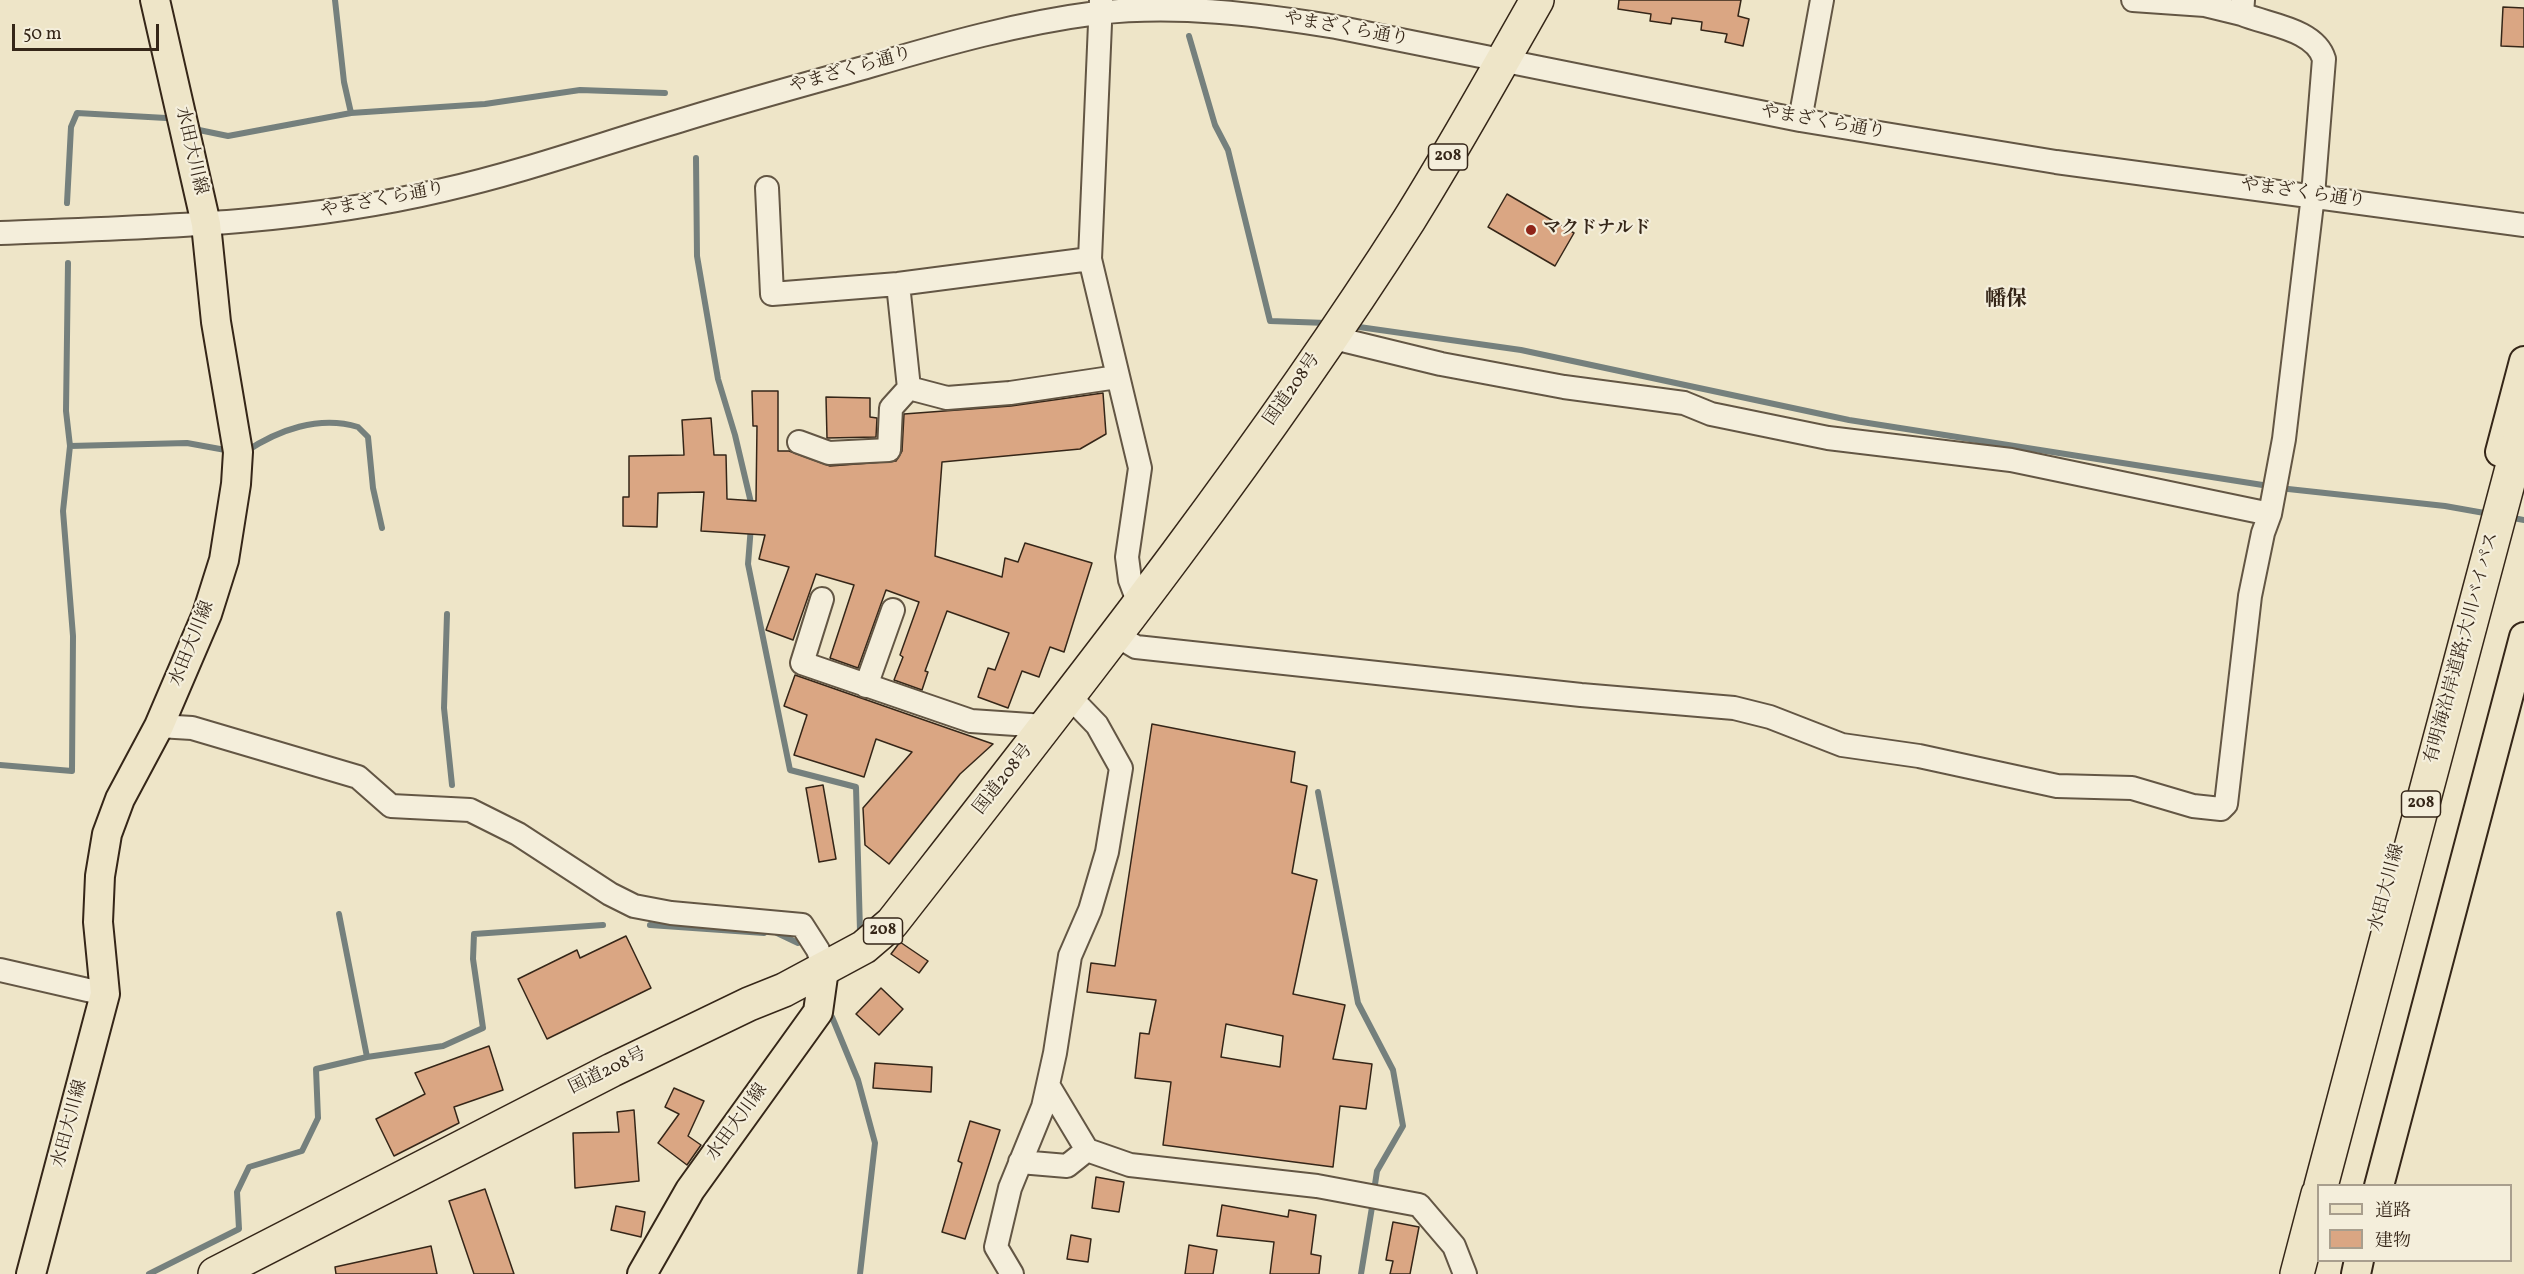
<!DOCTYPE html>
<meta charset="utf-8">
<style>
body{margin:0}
#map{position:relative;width:2524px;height:1274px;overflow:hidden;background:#eee5c8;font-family:Vollkorn,"Noto Serif JP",serif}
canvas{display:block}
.legend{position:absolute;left:2317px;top:1184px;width:195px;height:78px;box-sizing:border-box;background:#f4eedb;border:2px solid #a89e8d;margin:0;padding:8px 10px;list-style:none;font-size:18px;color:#352618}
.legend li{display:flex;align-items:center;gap:12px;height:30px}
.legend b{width:30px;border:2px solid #a89e8d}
.scale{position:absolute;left:12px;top:24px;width:147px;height:27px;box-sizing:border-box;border:3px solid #352618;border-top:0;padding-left:8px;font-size:18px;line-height:21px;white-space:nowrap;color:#352618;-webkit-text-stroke:4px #f4eedb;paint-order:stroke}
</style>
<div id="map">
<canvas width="2524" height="1274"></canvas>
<ul class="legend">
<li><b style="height:8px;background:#eee5c8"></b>道路</li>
<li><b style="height:16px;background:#daa683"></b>建物</li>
</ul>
<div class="scale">50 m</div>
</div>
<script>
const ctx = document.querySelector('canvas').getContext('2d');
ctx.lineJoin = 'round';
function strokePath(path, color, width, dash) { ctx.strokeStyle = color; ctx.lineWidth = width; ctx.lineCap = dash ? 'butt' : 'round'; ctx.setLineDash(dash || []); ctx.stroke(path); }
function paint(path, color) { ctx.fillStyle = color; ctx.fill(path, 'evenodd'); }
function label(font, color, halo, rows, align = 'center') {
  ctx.font = font + ' Vollkorn,"Noto Serif JP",serif'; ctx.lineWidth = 4.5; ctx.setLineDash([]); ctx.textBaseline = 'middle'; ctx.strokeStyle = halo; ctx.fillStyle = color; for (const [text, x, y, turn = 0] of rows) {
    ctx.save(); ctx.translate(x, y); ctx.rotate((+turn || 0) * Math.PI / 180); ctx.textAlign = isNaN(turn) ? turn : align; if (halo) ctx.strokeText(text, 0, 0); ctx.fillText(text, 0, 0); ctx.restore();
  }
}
const stream = new Path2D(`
 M335,0L344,82L351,113
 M1189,36L1215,125L1228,150L1270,321L1327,323
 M199,130L228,136L351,113L485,104L580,90L665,93
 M696,158L697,256L718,379L735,435L752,507
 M67,203L71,127L77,113L166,118
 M1352,326L1521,350L1849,420L2269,486
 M70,446L187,443L231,451
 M245,452C278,430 319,415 358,427L368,437L373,488L382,528
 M2279,488L2445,506L2490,514
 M2508,517L2524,520
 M751,526L748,564L790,770L856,787L860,931
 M447,614L444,708L452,785
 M0,765L72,771L73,636L63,511L70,446L66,411L68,263
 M1318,792L1358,1003L1393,1070L1403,1126L1377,1171L1374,1191
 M339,914L367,1057
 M650,925L764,933
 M777,933L798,943
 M832,1017L858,1080L875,1143L860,1274
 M149,1274L239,1229L237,1192L249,1167L302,1151L318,1118L316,1069L367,1057L443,1046L483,1028L473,959L474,934L603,925
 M1361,1274L1373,1201`);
const building = new Path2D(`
 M1619,0H1741L1738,16L1749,19L1743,46L1725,42L1727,34L1701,30L1702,22L1672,18L1671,24L1650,21L1651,14L1618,9Z
 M2503,7L2524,8V47L2501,46Z
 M1507,194L1574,233L1555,266L1488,227Z
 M752,391H778V451H789L830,466L896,461L902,451L904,414L1011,406L1103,393L1106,434L1080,449L942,462L935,556L1002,577L1005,558L1018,562L1025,543L1092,563L1064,652L1050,647L1039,677L1022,671L1008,708L978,697L988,668L995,670L1009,633L947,611L925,671L928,672L922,690L894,680L903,657L900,655L919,602L886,590L858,668L830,658L854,585L816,574L793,640L766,630L789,567L759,559L765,535L701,531L704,492L658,493L657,527L623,526V497H629V456L684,455L682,420L711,418L714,455H726L727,499L756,501L757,426H753Z
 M826,397L870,398V417L877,418L876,437L827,438Z
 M795,675L993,744L960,774L889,864L865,845L863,808L912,752L876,739L864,777L794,755L807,715L784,706Z
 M1152,724L1295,752L1291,782L1307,786L1292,873L1317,880L1293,994L1345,1005L1333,1059L1372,1064L1366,1109L1340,1106L1333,1167L1163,1145L1171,1082L1135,1078L1140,1033L1149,1034L1156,1000L1087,992L1091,963L1115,966ZM1226,1024L1283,1036L1280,1067L1221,1057Z
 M823,785L836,859L819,862L806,788Z
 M626,936L651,988L547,1039L518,979L577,950L580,958Z
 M900,942L928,961L919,973L891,954Z
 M881,988L903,1009L879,1035L856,1014Z
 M489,1046L503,1090L454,1107L459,1123L394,1156L376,1119L425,1094L415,1073Z
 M875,1063L932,1067L931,1092L873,1088Z
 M674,1088L704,1101L688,1136L701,1145L687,1165L658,1143L679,1114L665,1107Z
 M634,1110L639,1181L575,1188L573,1133L619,1132L617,1112Z
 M970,1121L1000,1130L965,1239L942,1232L962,1163L958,1161Z
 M1096,1177L1124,1182L1119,1212L1092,1208Z
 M485,1189L514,1274H474L449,1201Z
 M1222,1205L1288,1217L1289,1210L1316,1215L1311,1254L1321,1256L1319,1274H1270L1274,1242L1217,1236Z
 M616,1206L645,1212L641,1237L611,1230Z
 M1393,1222L1419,1227L1410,1274H1390L1393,1261L1386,1260Z
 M1071,1235L1091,1239L1088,1262L1067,1259Z
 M1189,1245L1217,1250L1213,1274H1185Z
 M431,1246L437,1274H336L335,1267Z`);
const minor = new Path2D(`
 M1101,0L1090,259L1140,468L1127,557L1130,580L1139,604
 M2133,0L2205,5L2242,14
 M1800,120L1822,0
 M767,188L772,294L898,284L1090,259
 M0,233C150,227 295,225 443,190C523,172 601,144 679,121C743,101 807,84 870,66C945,44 1019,23 1097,13C1176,4 1258,14 1336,27L1800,120L2056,162L2524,225
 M1330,337L1441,364L1564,387L1684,403L1711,414L1828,438L2011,460L2270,514
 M909,388L947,398L1010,393L1117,377
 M799,442L829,453L889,450L891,408L909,388L898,284
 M822,599L802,663L971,721L1045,726
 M1116,635L1136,647L1581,695L1734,708L1770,717L1842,745L1919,756L2057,786L2132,788L2193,806L2221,809L2226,804L2250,596L2263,533L2270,514L2284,439L2313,195L2324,59C2315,29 2268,25 2242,14L2243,0
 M866,686L893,610
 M159,726L192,728L358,777L391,806L470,810L518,834L610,894L634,906L671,913L802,925L818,950L824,969
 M0,970L105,994
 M1048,1085L1087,1150L1130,1165L1317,1186L1419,1205L1454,1246L1465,1274
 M1020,1162L1067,1166L1087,1150
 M1012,1274L996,1247L1010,1188L1043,1107L1055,1053L1070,956L1090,910L1107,852L1121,768L1097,725L1069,696`);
const major = new Path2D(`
 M2500,452L2524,361
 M2379,1186L2524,637
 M31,1274L105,994L98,922L100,876L107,834L120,799L159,726L207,614L224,560L236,484L238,452L216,322L206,224L155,0
 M642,1274L690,1190L818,1012L824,969
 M2356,1274L2359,1260`);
const highway = new Path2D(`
 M2321,1186L2524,423
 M215,1274L612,1070L749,1004L784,990L864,947L892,923C1071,694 1252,466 1409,220C1454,148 1495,74 1537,0
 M2297,1274L2318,1194`);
const markers = [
 [1531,230,6,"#8f2418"]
];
const shields = [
 [1448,157,39],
 [2421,804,39],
 [883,931,39]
];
const shieldNames = [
 ["208",1448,157],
 ["208",2421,804],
 ["208",883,931]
];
const streetNames = [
 ["やまざくら通り",1346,30,10],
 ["やまざくら通り",851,71,-16],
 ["やまざくら通り",1823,123,10],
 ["水田大川線",190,151,77],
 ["やまざくら通り",2303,194,8],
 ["やまざくら通り",383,201,-11],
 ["国道208号",1293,390,-55],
 ["水田大川線",193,644,-68],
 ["有明海沿岸道路;大川バイパス",2463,648,-75],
 ["国道208号",1004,780,-52],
 ["水田大川線",2388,888,-75],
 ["国道208号",608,1072,-26],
 ["水田大川線",738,1123,-54],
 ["水田大川線",71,1124,-75]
];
const poiNames = [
 ["マクドナルド",1543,230]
];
const quarterNames = [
 ["幡保",2006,301]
];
strokePath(stream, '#75807d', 6);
paint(building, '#daa683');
strokePath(building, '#352618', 1.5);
strokePath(minor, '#635644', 26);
strokePath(major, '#352618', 32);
strokePath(highway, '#352618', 36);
strokePath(minor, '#f4eedb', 22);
strokePath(major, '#eee5c8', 28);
strokePath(highway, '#eee5c8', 33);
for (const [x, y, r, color] of markers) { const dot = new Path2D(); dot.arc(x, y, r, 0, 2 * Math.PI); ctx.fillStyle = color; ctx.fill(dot); strokePath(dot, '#f4eedb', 2); }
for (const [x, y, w] of shields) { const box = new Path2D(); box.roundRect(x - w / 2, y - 13, w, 26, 4.5); ctx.fillStyle = '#f4eedb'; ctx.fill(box); strokePath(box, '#352618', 1.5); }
label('bold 16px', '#352618', null, shieldNames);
label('18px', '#352618', '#f4eedb', streetNames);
label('bold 18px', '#352618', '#f4eedb', poiNames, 'left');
label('bold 21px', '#352618', '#f4eedb', quarterNames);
</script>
